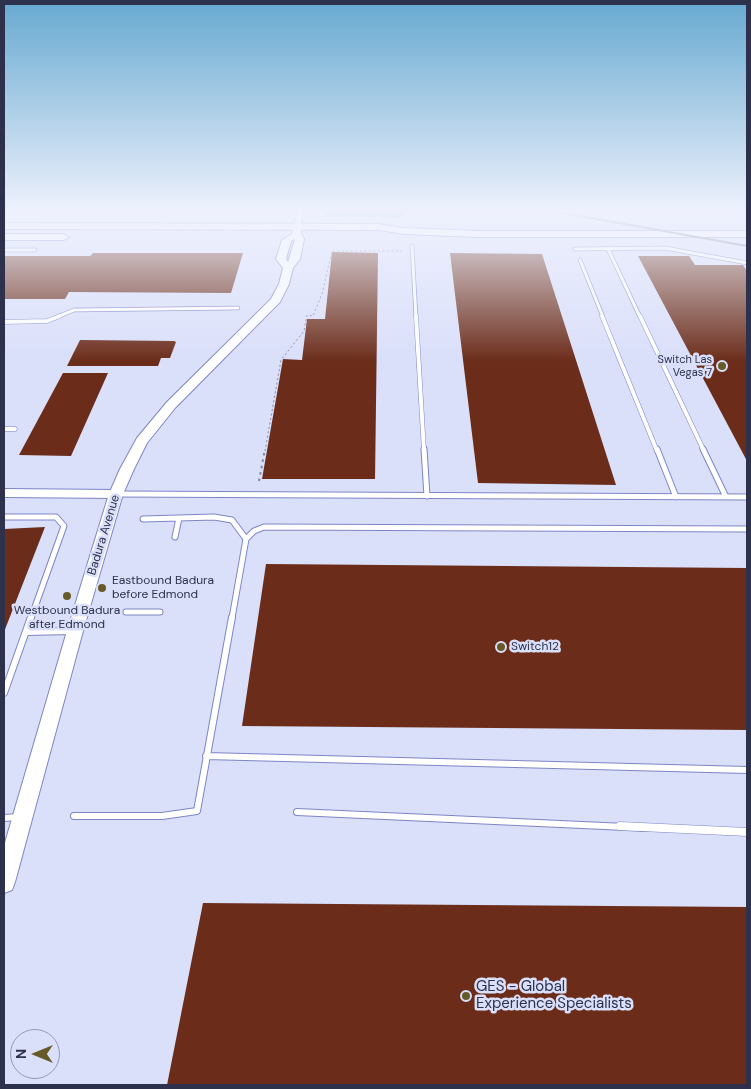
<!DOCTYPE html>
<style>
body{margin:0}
#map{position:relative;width:751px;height:1089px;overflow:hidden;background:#dadffa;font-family:"DM Sans",sans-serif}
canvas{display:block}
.frame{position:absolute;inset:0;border:5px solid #2d314b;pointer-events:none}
.north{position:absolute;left:10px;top:1029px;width:50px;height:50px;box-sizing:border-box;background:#dadffa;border:1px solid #9599b4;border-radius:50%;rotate:270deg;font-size:14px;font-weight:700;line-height:20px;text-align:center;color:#2d314b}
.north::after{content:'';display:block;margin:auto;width:18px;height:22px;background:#665b28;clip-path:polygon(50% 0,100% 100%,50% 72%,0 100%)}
</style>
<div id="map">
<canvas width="751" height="1089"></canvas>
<div class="frame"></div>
<div class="north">N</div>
</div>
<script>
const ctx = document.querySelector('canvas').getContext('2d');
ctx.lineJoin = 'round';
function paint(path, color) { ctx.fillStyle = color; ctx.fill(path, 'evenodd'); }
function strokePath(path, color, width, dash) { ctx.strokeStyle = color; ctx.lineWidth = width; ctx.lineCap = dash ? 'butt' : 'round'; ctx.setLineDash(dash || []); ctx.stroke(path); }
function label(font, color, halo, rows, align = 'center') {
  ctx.font = font + ' "DM Sans",sans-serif'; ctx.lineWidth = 5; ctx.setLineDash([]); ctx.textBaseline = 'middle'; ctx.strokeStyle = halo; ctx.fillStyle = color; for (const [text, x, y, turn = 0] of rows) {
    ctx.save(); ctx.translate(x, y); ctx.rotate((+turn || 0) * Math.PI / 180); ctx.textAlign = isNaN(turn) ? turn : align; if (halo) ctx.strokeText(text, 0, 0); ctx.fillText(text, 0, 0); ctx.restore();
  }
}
const water = new Path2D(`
 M325,209H404L406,211L404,215L398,217L325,216Z`);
const building = new Path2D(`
 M139,209H277L276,212H138Z
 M332,252L378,253L375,479H262L283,359L302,360L307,319H325Z
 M93,253H243L231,293L69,292L65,299H4V256H90Z
 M450,253L542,254L616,485L478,483Z
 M638,256H689L695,265H743L747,271V461Z
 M80,340L174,341L176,342L170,358H161L158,366H67Z
 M63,373H108L71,456L19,455Z
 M45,527L4,632V529Z
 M266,564L747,568V730L242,726Z
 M203,903L747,907V1085H167Z`);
const pathFar1 = new Path2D(`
 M265,451L281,360L304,331L307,315L313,316L322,294L332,251H402`);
const path = new Path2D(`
 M259,481L265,449`);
const serviceFar4 = new Path2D(`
 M412,246L416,317
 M575,249L665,248L747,263
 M608,249L640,317
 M4,250H35
 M580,260L603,317
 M57,317L74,310L238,308`);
const serviceFar3 = new Path2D(`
 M416,316L424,451
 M602,316L657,451
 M640,316L704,451
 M4,322L47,321L60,316
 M4,429H15`);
const serviceFar2 = new Path2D(`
 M424,449L427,496
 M657,449L676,497
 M703,449L726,497
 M117,494L747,497
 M4,517H56L64,526L31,618
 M143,519L214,517L232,520L246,539
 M175,537L179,518
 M126,612H160
 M232,618L246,539L254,531L264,527L747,529`);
const serviceFar1 = new Path2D(`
 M26,632L72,631
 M4,693L31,617
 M206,756L747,770
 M297,812L648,828
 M74,816H162L197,811L232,617
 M4,818L18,817`);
const service = new Path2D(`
 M620,826L747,832`);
const minor = new Path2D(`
 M298,209H304L300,227L297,229L294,227Z`);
const tertiary = new Path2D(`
 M4,489L116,490L122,494L116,498L4,497Z`);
const secondary = new Path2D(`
 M297,224L301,227V234L304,239L300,259L293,268L289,284L280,302L175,408L147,443L134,469L123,494L83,631L15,882L12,890L4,893V846L67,631L109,494L120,469L137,438L167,402L271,299L279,284L283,268L276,259L282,240L292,234L293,227ZM295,239L288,262L286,259L291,241Z`);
const primary = new Path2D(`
 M4,223L379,224L404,228L478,231H747V237H478L404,234L379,230L4,229Z
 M4,234H64L69,237L64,240H4Z`);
const rail = new Path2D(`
 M541,209L747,246`);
const markers = [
 [722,366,5,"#665b28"],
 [102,588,5,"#665b28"],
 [67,596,5,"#665b28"],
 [501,647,5,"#665b28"],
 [466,996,5,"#665b28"]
];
const farPoinames = [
 ["Switch Las",712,360],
 ["Vegas 7",712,373]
];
const streetNames = [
 ["Badura Avenue",104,535,-73]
];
const poiNames = [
 ["Eastbound Badura",112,581],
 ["before Edmond",112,595],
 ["Westbound Badura",67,611,"center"],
 ["after Edmond",67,625,"center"],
 ["Switch12",511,647]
];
const nearPoinames = [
 ["GES - Global",476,987],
 ["Experience Specialists",476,1004]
];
paint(water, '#4498ad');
paint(building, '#6b2c1a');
strokePath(serviceFar4, '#7d86c5', 4.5);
strokePath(serviceFar3, '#7d86c5', 5);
strokePath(serviceFar2, '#7d86c5', 7);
strokePath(serviceFar1, '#7d86c5', 8);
strokePath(service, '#7d86c5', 9);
strokePath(minor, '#7d86c5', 2);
strokePath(tertiary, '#7d86c5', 2);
strokePath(secondary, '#7d86c5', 2);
strokePath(primary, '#7d86c5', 2);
strokePath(pathFar1, '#80859f', 1, [2, 2.5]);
strokePath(path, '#80859f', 2, [2.5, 4]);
strokePath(serviceFar4, '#fff', 3);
strokePath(serviceFar3, '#fff', 4);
strokePath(serviceFar2, '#fff', 5);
strokePath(serviceFar1, '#fff', 6);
strokePath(service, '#fff', 8);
paint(minor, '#fff');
paint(tertiary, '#fff');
paint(secondary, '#fff');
paint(primary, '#fff');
strokePath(rail, '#747893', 2);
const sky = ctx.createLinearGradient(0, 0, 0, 362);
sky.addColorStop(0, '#66a9d0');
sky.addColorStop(0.58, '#eef1fd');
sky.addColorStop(1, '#eef1fd00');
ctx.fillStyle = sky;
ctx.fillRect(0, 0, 751, 362);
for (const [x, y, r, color] of markers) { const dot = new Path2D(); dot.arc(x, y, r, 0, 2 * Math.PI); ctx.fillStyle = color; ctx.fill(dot); strokePath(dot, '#dadffa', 2); }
label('11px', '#2d314b', '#dadffa', farPoinames, 'right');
label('12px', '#2d314b', '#dadffa', streetNames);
label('12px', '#2d314b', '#dadffa', poiNames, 'left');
label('15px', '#2d314b', '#dadffa', nearPoinames, 'left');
</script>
